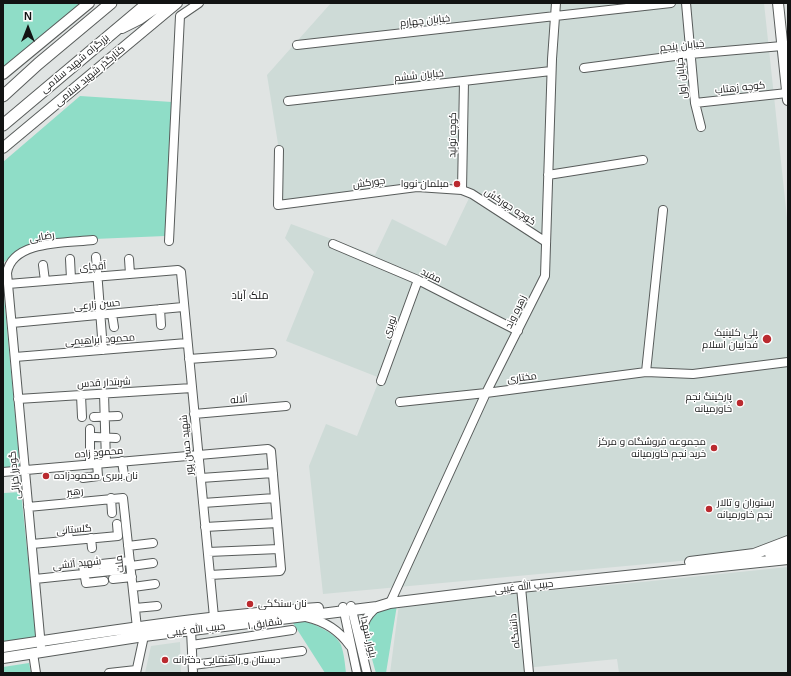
<!DOCTYPE html>
<meta charset="utf-8">
<style>
body{margin:0}
#map{position:relative;width:791px;height:676px;overflow:hidden;background:#e0e4e3;font-family:Arial,sans-serif}
canvas{display:block}
.frame{position:absolute;inset:0;border:4px solid #121313;pointer-events:none}
.north{position:absolute;left:8px;top:8px;width:40px;height:40px;-webkit-text-stroke:3px #fff;paint-order:stroke;rotate:0deg;font-size:11px;font-weight:700;line-height:16px;text-align:center;color:#121313}
.north::after{content:'';display:block;margin:auto;width:14px;height:18px;background:#121313;clip-path:polygon(50% 0,100% 100%,50% 72%,0 100%)}
</style>
<div id="map">
<canvas width="791" height="676"></canvas>
<div class="frame"></div>
<div class="north">N</div>
</div>
<script>
const ctx = document.querySelector('canvas').getContext('2d');
ctx.lineJoin = 'round';
function paint(path, color) { ctx.fillStyle = color; ctx.fill(path, 'evenodd'); }
function strokePath(path, color, width, dash) { ctx.strokeStyle = color; ctx.lineWidth = width; ctx.lineCap = dash ? 'butt' : 'round'; ctx.setLineDash(dash || []); ctx.stroke(path); }
function label(font, color, halo, rows, align = 'center') {
  ctx.font = font + ' Arial,Cairo,sans-serif'; ctx.lineWidth = 3; ctx.setLineDash([]); ctx.textBaseline = 'middle'; ctx.strokeStyle = halo; ctx.fillStyle = color; for (const [text, x, y, turn = 0] of rows) {
    ctx.save(); ctx.translate(x, y); ctx.rotate((+turn || 0) * Math.PI / 180); ctx.textAlign = isNaN(turn) ? turn : align; if (halo) ctx.strokeText(text, 0, 0); ctx.fillText(text, 0, 0); ctx.restore();
  }
}
const built = new Path2D(`
 M331,3H764L788,227V551L323,594L309,466L326,424L357,436L380,378L286,341L314,272L285,238L291,224L375,255L392,219L446,246L471,194L417,187L278,205L279,150L267,75Z
 M788,567V673H619L617,659L525,668L523,673H390L399,604L632,583Z
 M180,642L181,673H145L151,646Z`);
const green = new Path2D(`
 M3,3H81L3,68Z
 M80,96L172,102L165,236L94,239L17,251L3,263V162Z
 M3,286L20,468L3,470Z
 M3,487L4,493L21,492L36,635L35,638L3,643Z
 M397,605L386,673H376C372,657 358,618 379,609C384,607 391,606 397,605Z
 M303,621C315,624 336,633 341,645C344,653 345,664 346,673H325L293,623Z
 M29,663L31,673H3V667Z`);
const minor = new Path2D(`
 M686,3L695,103L701,127
 M297,45L671,3
 M584,68L690,54L782,46
 M288,101L551,71
 M695,103L787,93
 M279,150L278,205L417,187L462,190L472,194L546,242
 M548,175L643,160
 M462,190L464,81
 M169,241L180,16L199,3
 M333,244L418,280L518,331
 M96,257L103,350
 M70,259L71,279
 M129,259L130,274
 M43,265L45,281
 M8,284L178,270L181,272L214,617
 M160,309L161,325
 M112,314L114,327
 M12,323L183,307
 M15,357L187,343
 M189,359L272,353
 M646,372L663,210
 M381,381L418,280
 M104,393L106,462
 M81,395L82,417
 M18,399L192,388
 M400,402L486,393L646,372L693,374L788,362
 M194,414L286,406
 M94,417L118,416
 M90,429V463
 M95,437L116,438
 M122,461L124,475
 M3,472L268,449L271,451L281,569L280,571L210,575
 M83,478L98,476L97,463
 M201,478L273,473
 M111,498L112,513
 M203,503L275,498
 M28,507L123,498L137,628
 M205,527L277,523
 M68,532L69,540
 M91,538L92,548
 M32,544L118,536L117,524
 M128,546L153,543
 M208,552L279,549
 M101,564L130,561
 M96,565L83,566L86,583L104,581
 M131,566L153,563
 M35,579L121,570
 M113,579L132,577
 M133,587L155,584
 M521,587L529,673
 M390,603L486,393L545,276L552,59L556,3
 M351,606L367,673
 M343,607L357,673
 M135,608L157,606
 M306,617C324,621 339,630 350,646
 M191,630L193,673
 M362,642C362,627 364,617 377,607
 M192,645L292,630
 M41,647L7,273C12,240 67,243 93,240
 M33,653L36,673
 M193,665L302,651
 M109,673L136,670
 M136,673L144,636`);
const major = new Path2D(`
 M778,3L788,100
 M122,28L140,19L163,3
 M3,74L89,3
 M3,148L177,3
 M770,554L788,551
 M690,562L754,554L788,541
 M3,647C107,631 213,615 318,608
 M3,658L144,636L377,607L390,603L521,587L788,559`);
const highway = new Path2D(`
 M3,96L38,64L111,3
 M3,125L148,3`);
const markers = [
 [457,184,4,"#ba2a2f"],
 [767,339,5,"#ba2a2f"],
 [740,403,4,"#ba2a2f"],
 [714,448,4,"#ba2a2f"],
 [46,476,4,"#ba2a2f"],
 [709,509,4,"#ba2a2f"],
 [250,604,4,"#ba2a2f"],
 [165,660,4,"#ba2a2f"]
];
const streetNames = [
 ["خیابان چهارم",425,21,-6],
 ["خیابان پنجم",682,46,-6],
 ["بزرگراه شهید سلامی",75,64,-40],
 ["کنارگذر شهید سلامی",90,76,-40],
 ["خیابان ششم",419,76,-6],
 ["خیابان اول",682,78,-96],
 ["کوچه زهتاب",740,88,-6],
 ["کوچه تولید",453,135,-89],
 ["جورکش",369,183,-8],
 ["کوچه جورکش",510,207,33],
 ["رضایی",42,237,-9],
 ["آقچای",93,267,-4],
 ["مفید",431,276,26],
 ["حسن زارعی",97,305,-5],
 ["زهره وند",516,312,-64],
 ["نوبری",390,327,-70],
 ["محمود ابراهیمی",100,340,-4],
 ["مختاری",522,378,-7],
 ["شربتدار قدس",104,383,-3],
 ["آلاله",239,400,-5],
 ["شهید حسن پور",187,445,-96],
 ["محمود زاده",99,453,-5],
 ["گودرز خزائی",15,475,-96],
 ["رهبر",75,492,-6],
 ["گلستانی",74,530,-5],
 ["شهید آتشی",77,564,-6],
 ["ملت",120,564,-96],
 ["حبیب الله غیبی",524,587,-6],
 ["شقایق ۱",265,624,-8],
 ["حبیب الله غیبی",196,630,-7],
 ["دانشگاه",515,631,-96],
 ["بلوار شهدا",368,637,77]
];
const poiNames = [
 ["مبلمان نووا",449,184],
 ["پلی کلینیک",758,333],
 ["فداییان اسلام",758,345],
 ["پارکینگ نجم",732,397],
 ["خاورمیانه",732,409],
 ["مجموعه فروشگاه و مرکز",706,442],
 ["خرید نجم خاورمیانه",706,454],
 ["نان بربری محمودزاده",54,476,"left"],
 ["رستوران و تالار",717,503,"left"],
 ["نجم خاورمیانه",717,515,"left"],
 ["نان سنگکی",258,604,"left"],
 ["دبستان و راهنمایی دخترانه",173,660,"left"]
];
const neighbourhoodNames = [
 ["ملک آباد",250,296]
];
paint(built, '#cedbd7');
paint(green, '#8fddc7');
strokePath(minor, '#585c5b', 10);
strokePath(major, '#585c5b', 12);
strokePath(highway, '#585c5b', 13);
strokePath(minor, '#fff', 8);
strokePath(major, '#fff', 10);
strokePath(highway, '#fff', 11);
for (const [x, y, r, color] of markers) { const dot = new Path2D(); dot.arc(x, y, r, 0, 2 * Math.PI); ctx.fillStyle = color; ctx.fill(dot); strokePath(dot, '#fff', 1.5); }
label('10px', '#121313', '#fff', streetNames);
label('10px', '#121313', '#fff', poiNames, 'right');
label('11px', '#121313', '#fff', neighbourhoodNames);
</script>
